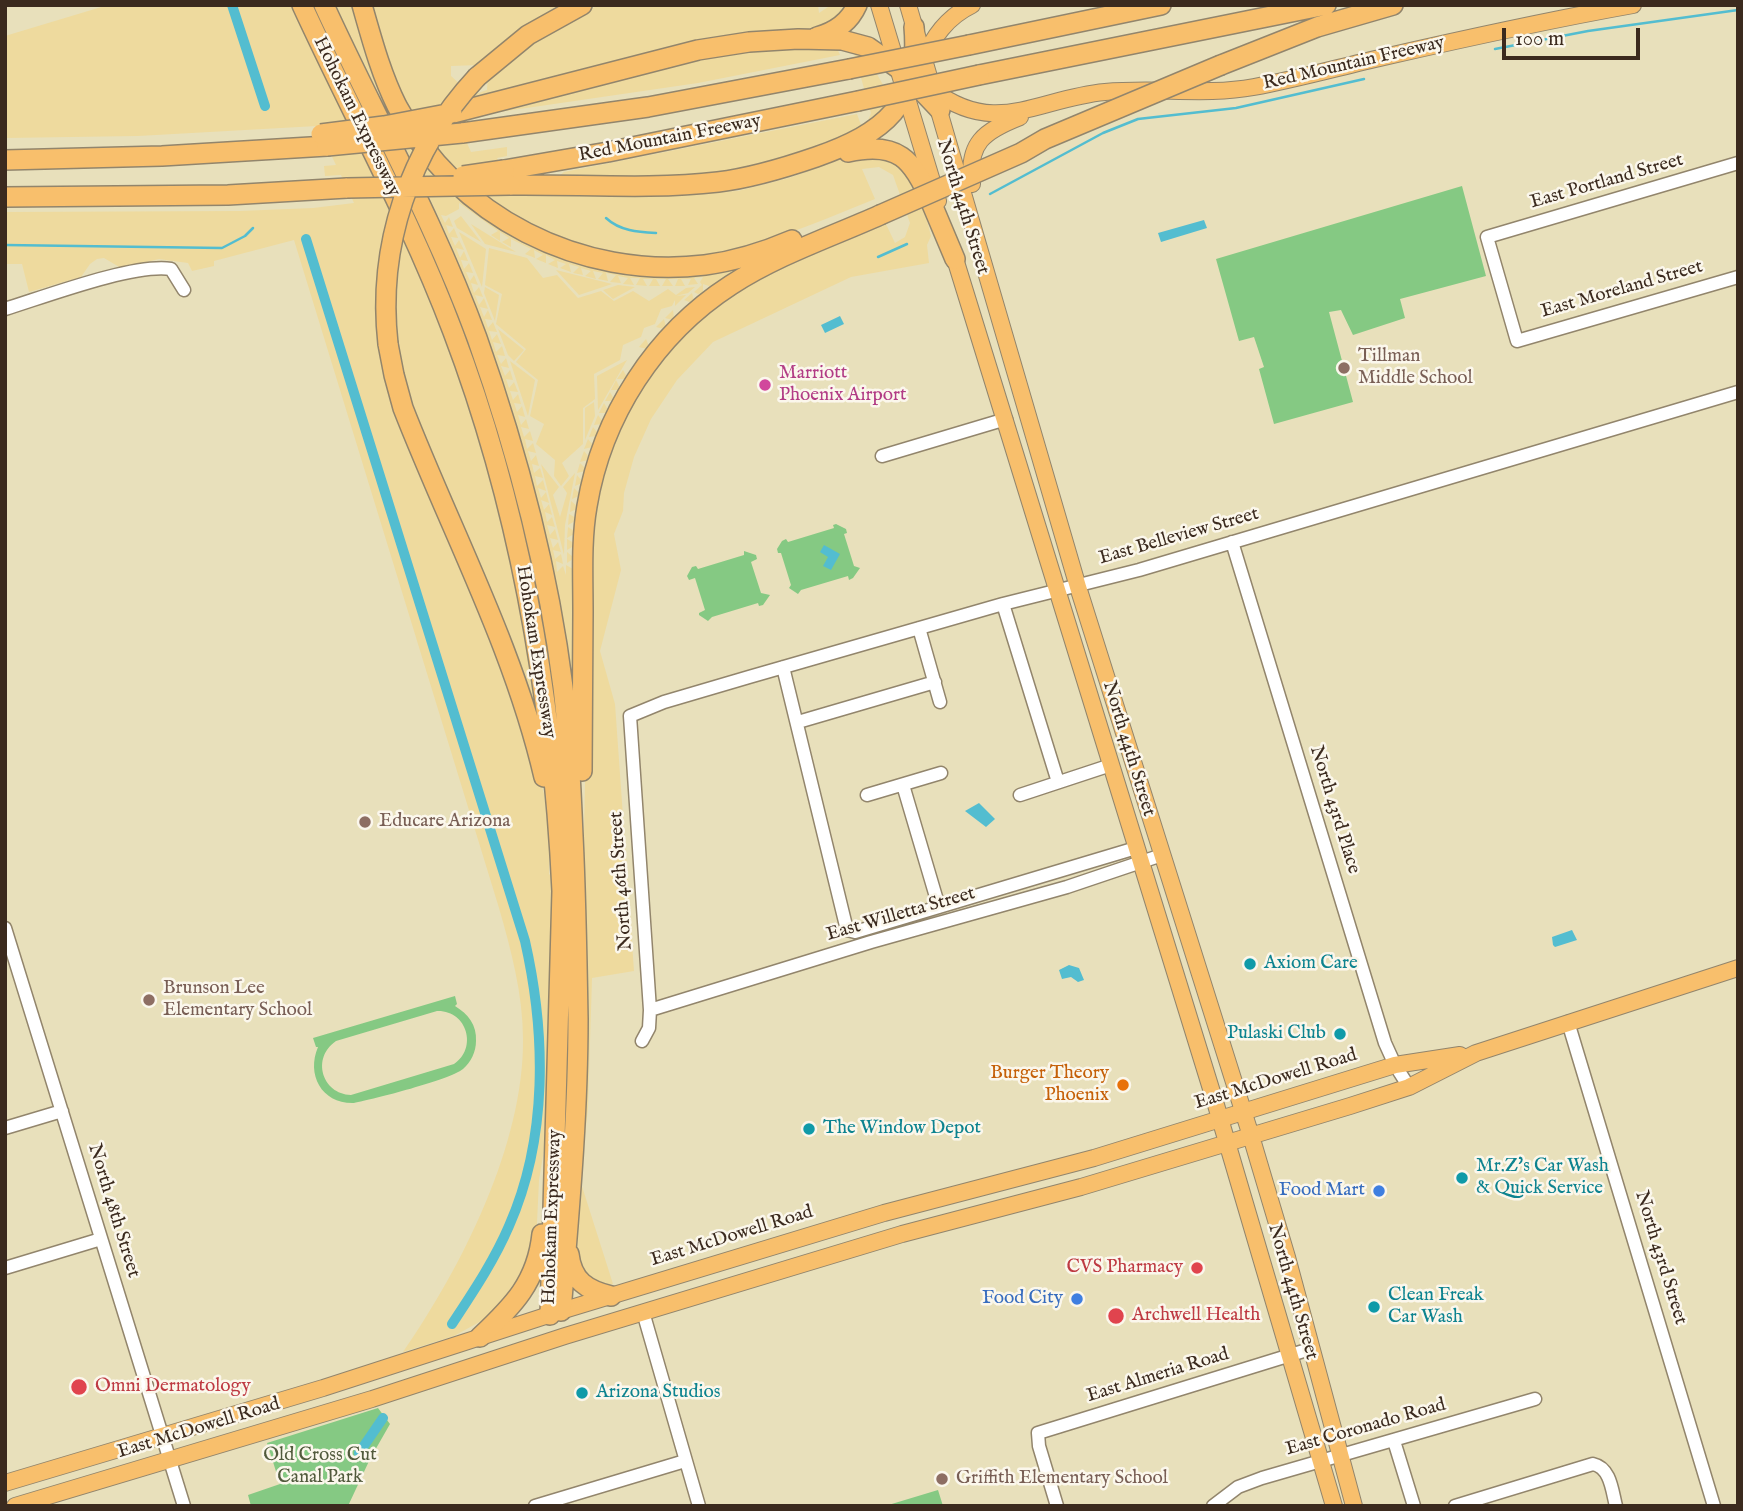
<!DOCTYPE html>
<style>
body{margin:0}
#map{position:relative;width:1743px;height:1511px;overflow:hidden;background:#e8e0bb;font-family:"IM FELL English",serif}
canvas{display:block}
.frame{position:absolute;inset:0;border:7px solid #3b2a1e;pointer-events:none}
.scale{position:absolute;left:1502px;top:28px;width:138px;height:32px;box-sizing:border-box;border:4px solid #3b2a1e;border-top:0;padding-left:9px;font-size:21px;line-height:24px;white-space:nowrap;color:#3b2a1e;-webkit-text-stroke:5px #fbf7ec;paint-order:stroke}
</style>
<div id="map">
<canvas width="1743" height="1511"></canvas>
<div class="frame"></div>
<div class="scale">100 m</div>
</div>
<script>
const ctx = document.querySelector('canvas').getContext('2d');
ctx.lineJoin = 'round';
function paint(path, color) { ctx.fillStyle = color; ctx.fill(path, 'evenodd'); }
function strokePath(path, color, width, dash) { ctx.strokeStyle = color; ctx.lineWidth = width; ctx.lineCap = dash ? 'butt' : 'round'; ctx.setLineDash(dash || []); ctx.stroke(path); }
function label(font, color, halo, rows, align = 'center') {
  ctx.font = font + ' "IM FELL English",serif'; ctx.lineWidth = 5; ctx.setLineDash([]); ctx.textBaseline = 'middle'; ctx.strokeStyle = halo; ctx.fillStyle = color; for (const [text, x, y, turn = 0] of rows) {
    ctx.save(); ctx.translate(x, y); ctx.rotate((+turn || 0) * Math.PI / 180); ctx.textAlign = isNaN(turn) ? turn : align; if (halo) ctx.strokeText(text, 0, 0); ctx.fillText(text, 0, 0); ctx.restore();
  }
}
const green = new Path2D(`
 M1462,186L1486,276L1400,299L1405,318L1353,335L1341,310L1329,312L1353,402L1274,424L1259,369L1264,367L1254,337L1239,341L1216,259Z
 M836,524L846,529L847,533L844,534L854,566L860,568L853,578L849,580L848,576L801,590L798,594L789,588L791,585L781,553H778L777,549L782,541L786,539L788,542L834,528L833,525Z
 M744,551L756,555L757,559L751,562L761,593L770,595L763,605L759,606L758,603L712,617L708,621L699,615V613L705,610L695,578L689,580L687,576L692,567L696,566L698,569L744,555Z
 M455,996L457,1004L455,1006C468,1014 477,1025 476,1041C476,1052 471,1062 463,1069C449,1080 374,1099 354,1103C322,1104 306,1075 318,1047H316L313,1038ZM437,1011C467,1010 478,1048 454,1064L351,1095C322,1094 311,1058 336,1041Z
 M378,1408L390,1424L370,1459L348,1506H251L248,1495L280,1484L267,1443Z
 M938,1490L943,1506H885Z`);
const sand = new Path2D(`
 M108,5H291L420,275L460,371L488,466L514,571L537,702H529L381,345L483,610L532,748L544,794L549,836V874L551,876L553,952L549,1119L539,1180L536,1244L521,1278L494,1314L454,1336L403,1352C462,1267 524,1144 523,1039C523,994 511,950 499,908L294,240L214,261V266L192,271L188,263L159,259L121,268L104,258L97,259L90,264L81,277L29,292L22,264H5V212L240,211L313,208L354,203L341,175L325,176L324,166L336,165L317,126L138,136L5,138V36Z
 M335,5H354L385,100L412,150L443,183L532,246L735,268L737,274L698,302L592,459L577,666H570C548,534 516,403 465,278C427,185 379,96 335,5ZM459,203L498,231L491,235L500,241V232L509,238L502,242L511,247V239L531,249L525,254L535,258L534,250L543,255L536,259L546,263V255L555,260L548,264L558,268L557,261L566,264L560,268L571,272L569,264L579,267L573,273L583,275L581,268L591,271L585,276L596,279L593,271L603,273L598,279L608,281L606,273L616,275L610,282L621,283L618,276L628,278L623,284L634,285L630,278H640L636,285L647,286L643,279H653L649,286H660L656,279H666L662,286H673L668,279H678L675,286H685L681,279H691L688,285L698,284L694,278L703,277L700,282L702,285L694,292L698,294L703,293V284L712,287L694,301L692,293L684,300L692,303L674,318L673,310L665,318L673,320L666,327L664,319L656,327L664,329L649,346L646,339L639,347L647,349L627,377L623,370L617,379H625L620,388L616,380L611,390H619L614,399L610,392L605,401H613L608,410L604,403L599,413H607L603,422L598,415L594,425L602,424L598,433L593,427L589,437L597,436L593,445L588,439L584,449L592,447L589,457L584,451L580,462L588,460L586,469L580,463L577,473L585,471L582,481L577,475L575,486L582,483L580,494L574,488L572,499L579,496L577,506L571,501L570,512L577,509L576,518L569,514L568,525L575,521L574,531L568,527L567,538L574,534V543L567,539V550L574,546L573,557L567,552V563L573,559V569L566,565V575L563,566L557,572L556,561L563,564L561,554L555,559L553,550L561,552L558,542L553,548L550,538L558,540L555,529L550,535L547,525L555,527L552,517L547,522L545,512L552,515L549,504L544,510L541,500L549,503L546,492L541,498L538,488L546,491L543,480L537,486L535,476L543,478L540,468L534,473L532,464L539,466L536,455L531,461L528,451L536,453L533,443L527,449L525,439L533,441L530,431L524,437L521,427L529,429L526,419L521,425L518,415L525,417L522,406L517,412L514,403L521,404L518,394L513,400L510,391L518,392L514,382L509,388L506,379L513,380L510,370L505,376L501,366L509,368L506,358L501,364L497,355L505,356L502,346L496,352L493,342L501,344L497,334L492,340L489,331L497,332L493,322L488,328L485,319L492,320L488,310L484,317L480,307L488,309L484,298L479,305L475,295L483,297L479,287L474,293L471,283L478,285L474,275L470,281L466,272L473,273L469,263L464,269L461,260L468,261L464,251L460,258L456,248L464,250L459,240L455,246L451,237L458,238L454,228L449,234L446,225L453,227L449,217L445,223L441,215L446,216L459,209Z
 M370,5H566C535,20 504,40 479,65L451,66V76L472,95L487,90L488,74L561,21L600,5H818L819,13L831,5H851L831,27L450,105L471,152L507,147V156L497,158L514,192L674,194L738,191L789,178L844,158L893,157L910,175L923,205L931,236L927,245L929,263L851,277L713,342L677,380L651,419L634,457L624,493L623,511L614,534L621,570L600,651L615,704L634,971L592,978L588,1108L580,1180L613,1284L598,1287L575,1263L586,964L584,833L590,532L599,476L615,431L664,352L700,317L743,288L779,269L885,222L895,243L905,237L910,223L893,175L879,167L862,169L875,199C832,216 790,235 746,246C734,249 722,255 710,257C592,274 467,214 409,110C391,77 380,41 370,5Z
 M836,46L840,55L698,83L499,112L498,109L740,49Z
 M850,49L866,55L886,90V111L849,139L733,173L677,179L559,176L564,172L857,114L861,125L868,121L871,113L854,53Z
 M461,216L481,242L457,228L454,221Z
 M471,224L516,252L485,244Z
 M459,232L486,249L482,287Z
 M489,248L527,258L543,278L557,275L578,298L601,291L614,301L633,291L649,301L668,289L676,295L686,288L695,287L688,293L676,296L686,295L675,306V300L672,306L661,309L655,324L644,328L641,337L623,345L620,360L594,374L595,399L583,408V444L562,463L569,476L561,486L554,476L555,460L536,444L544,424L530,416L538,380L516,362L526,349L496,324L502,294L485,285Z
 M556,270L612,284L579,295Z
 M618,285L635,287L613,299L603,290Z
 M485,287L499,295L495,321L484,293Z
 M498,329L524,350L514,361L508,355Z
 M627,360L598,410L597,376Z
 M510,361L535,380L528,416Z
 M594,402L595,416L585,440V408Z
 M541,464L559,487L553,495L560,517L567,493L563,487L575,473L565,525L564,555Z`);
const water = new Path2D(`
 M1204,220L1207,228L1161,242L1158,233Z
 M840,316L844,324L825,333L821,325Z
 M824,545L840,554L831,570L823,566L828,557L820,552Z
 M979,803L995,819L986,827L965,811Z
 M1572,930L1577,940L1555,947L1553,945L1552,937Z
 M1069,965L1079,968L1084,980L1078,982L1071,977L1062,979L1059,970Z`);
const stream = new Path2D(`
 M1495,49L1588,31L1738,10
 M990,194L1103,133L1138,119L1236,108L1364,79
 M606,218C620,231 638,232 656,233
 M5,245L222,248L245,236L253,228
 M878,257L907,244`);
const canal = new Path2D(`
 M232,5L265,106
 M306,239L525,941C546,1034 548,1138 509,1226C494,1261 473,1292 452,1324
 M359,1453L383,1418`);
const minor = new Path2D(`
 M1738,163L1487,237L1517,341L1738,277
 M5,309C44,297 134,263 171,269L184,290
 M882,456L1006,419
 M1232,542L1385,1043L1395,1065L1409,1087
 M1003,604L1058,782
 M919,628L940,702
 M783,667L847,930L855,932L892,921L1136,848
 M798,722L935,682
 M903,785L939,907
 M867,795L941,773
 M1020,795L1111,765
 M5,928L184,1506
 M650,1010L871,942L1067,887L1162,855
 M1568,1022L1714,1506
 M642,1041L649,1028L650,1010L630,716L664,702L749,677L1003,604L1139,570L1738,392
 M5,1128L62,1111
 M5,1268L101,1239
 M643,1312L699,1506
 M1394,1441L1414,1506
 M535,1506L685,1461
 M1057,1506L1039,1446L1038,1433L1310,1349
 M1213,1506L1238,1487L1262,1478L1535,1399
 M1455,1506L1593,1464C1611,1468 1612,1491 1616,1506`);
const major = new Path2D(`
 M879,5L938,201
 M908,5L1078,587L1251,1136L1287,1257L1354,1506
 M922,62C933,37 947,17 972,5
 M933,90C996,138 1038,98 1105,92C1155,87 1205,96 1254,87C1297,79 1340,67 1384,57C1467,38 1549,20 1633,5
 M972,184C967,143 984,131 1020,117
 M952,249L1216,1105L1334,1506
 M5,1483L323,1388L561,1311L884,1213L1094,1158L1395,1065L1460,1055
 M15,1506L372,1399L565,1336L902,1234L1081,1187L1350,1106L1409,1087L1476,1053L1738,968`);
const highway = new Path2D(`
 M302,5C352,114 411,220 453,332C521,511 553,701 562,891L550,1315
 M324,5C375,116 435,223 477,338C517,451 548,568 563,687C569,737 571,786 573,836C576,897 577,958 578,1019C578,1117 569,1214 561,1311
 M362,5C372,40 381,74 397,106C456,217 581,280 705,265C735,261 764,252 792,240
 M817,37C835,32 849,23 857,5
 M969,45L1161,5
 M1221,65L1317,27L1393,5
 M979,75L1326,5
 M477,77L528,35L582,5
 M453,113L698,50L749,42L798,39L842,40L868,47L905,73L940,110
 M462,133L648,107L849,69
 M848,152C898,141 913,159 931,202C939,221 947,240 955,259
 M5,160L162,156L327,146
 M504,170L608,152L858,101
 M510,185C579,184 650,190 718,182C752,178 784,168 816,157C884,133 921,105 914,27
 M5,197L228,195L347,188
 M388,344L394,375L403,408C451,531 514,648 544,777
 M582,771C582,718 583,665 583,612C583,576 581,540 587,506C602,416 655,334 731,285C777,255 831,237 880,215
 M569,1254C572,1281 587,1290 611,1296
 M480,1337C513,1306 537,1282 542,1234`);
const highwayBridge = new Path2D(`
 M849,69L969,45
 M858,101L979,75
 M321,134L384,126L452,113
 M327,146L462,133
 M463,176L504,170
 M347,188L510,185
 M880,215L1021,153L1045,139L1221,65
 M388,344C377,246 409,150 477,77`);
const markers = [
 [1344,368,7,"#8d6e63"],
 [765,385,7,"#d1479c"],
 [365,822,7,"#8d6e63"],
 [1250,964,7,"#0f9aa8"],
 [149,1000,7,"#8d6e63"],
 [1340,1034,7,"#0f9aa8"],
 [1123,1085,7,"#e8710a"],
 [809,1129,7,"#0f9aa8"],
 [1462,1178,7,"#0f9aa8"],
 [1379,1191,7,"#3f7fe0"],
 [1197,1268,7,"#e0444e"],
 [1077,1299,7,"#3f7fe0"],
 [1374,1307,7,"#0f9aa8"],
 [1116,1316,9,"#e0444e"],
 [79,1387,9,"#e0444e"],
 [582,1393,7,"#0f9aa8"],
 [942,1479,7,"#8d6e63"]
];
const streetNames = [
 ["Red Mountain Freeway",1354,64,-13],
 ["Hohokam Expressway",356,117,64],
 ["Red Mountain Freeway",670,139,-11],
 ["East Portland Street",1607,182,-16],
 ["North 44th Street",962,207,73],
 ["East Moreland Street",1622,290,-16],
 ["East Belleview Street",1179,537,-16],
 ["Hohokam Expressway",535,652,81],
 ["North 44th Street",1128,749,73],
 ["North 43rd Place",1334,810,73],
 ["North 46th Street",622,881,-94],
 ["East Willetta Street",901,915,-16],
 ["East McDowell Road",1276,1080,-17],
 ["North 48th Street",113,1211,73],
 ["Hohokam Expressway",553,1217,-88],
 ["East McDowell Road",732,1237,-17],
 ["North 43rd Street",1660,1258,73],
 ["North 44th Street",1292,1292,74],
 ["East Almeria Road",1158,1376,-17],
 ["East Coronado Road",1366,1428,-16],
 ["East McDowell Road",199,1429,-17]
];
const educationNames = [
 ["Tillman",1358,357],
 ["Middle School",1358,379],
 ["Educare Arizona",379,822],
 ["Brunson Lee",163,989],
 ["Elementary School",163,1011],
 ["Griffith Elementary School",956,1479]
];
const hotelNames = [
 ["Marriott",779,374],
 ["Phoenix Airport",779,396]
];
const cultureNames = [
 ["Axiom Care",1264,964],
 ["Pulaski Club",1326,1034,"right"],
 ["The Window Depot",823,1129],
 ["Mr.Z's Car Wash",1476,1167],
 ["& Quick Service",1476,1189],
 ["Clean Freak",1388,1296],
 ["Car Wash",1388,1318],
 ["Arizona Studios",596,1393]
];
const foodNames = [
 ["Burger Theory",1109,1074],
 ["Phoenix",1109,1096]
];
const shopNames = [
 ["Food Mart",1365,1191],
 ["Food City",1063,1299]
];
const healthNames = [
 ["CVS Pharmacy",1183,1268,"right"],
 ["Archwell Health",1132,1316],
 ["Omni Dermatology",95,1387]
];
const parkNames = [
 ["Old Cross Cut",320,1456],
 ["Canal Park",320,1478]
];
paint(green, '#85c983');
paint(sand, '#eeda9e');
paint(water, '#53bdd0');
strokePath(stream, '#53bdd0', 2.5);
strokePath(canal, '#53bdd0', 10);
strokePath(minor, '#92856c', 15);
strokePath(major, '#92856c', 18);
strokePath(highway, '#92856c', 22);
strokePath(minor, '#fff', 12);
strokePath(major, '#f8bf6c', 16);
strokePath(highway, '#f8bf6c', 19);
strokePath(highwayBridge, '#92856c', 22, []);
strokePath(highwayBridge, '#f8bf6c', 19);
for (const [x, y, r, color] of markers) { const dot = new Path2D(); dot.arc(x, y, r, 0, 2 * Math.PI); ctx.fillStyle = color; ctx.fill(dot); strokePath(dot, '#fbf7ec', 2.5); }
label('19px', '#3b2a1e', '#fbf7ec', streetNames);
label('19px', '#785e54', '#fbf7ec', educationNames, 'left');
label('19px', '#b23c85', '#fbf7ec', hotelNames, 'left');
label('19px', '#0d838f', '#fbf7ec', cultureNames, 'left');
label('19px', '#c56008', '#fbf7ec', foodNames, 'right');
label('19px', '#366cbe', '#fbf7ec', shopNames, 'right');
label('19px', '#be3a42', '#fbf7ec', healthNames, 'left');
label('19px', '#515a3c', '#fbf7ec', parkNames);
</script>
